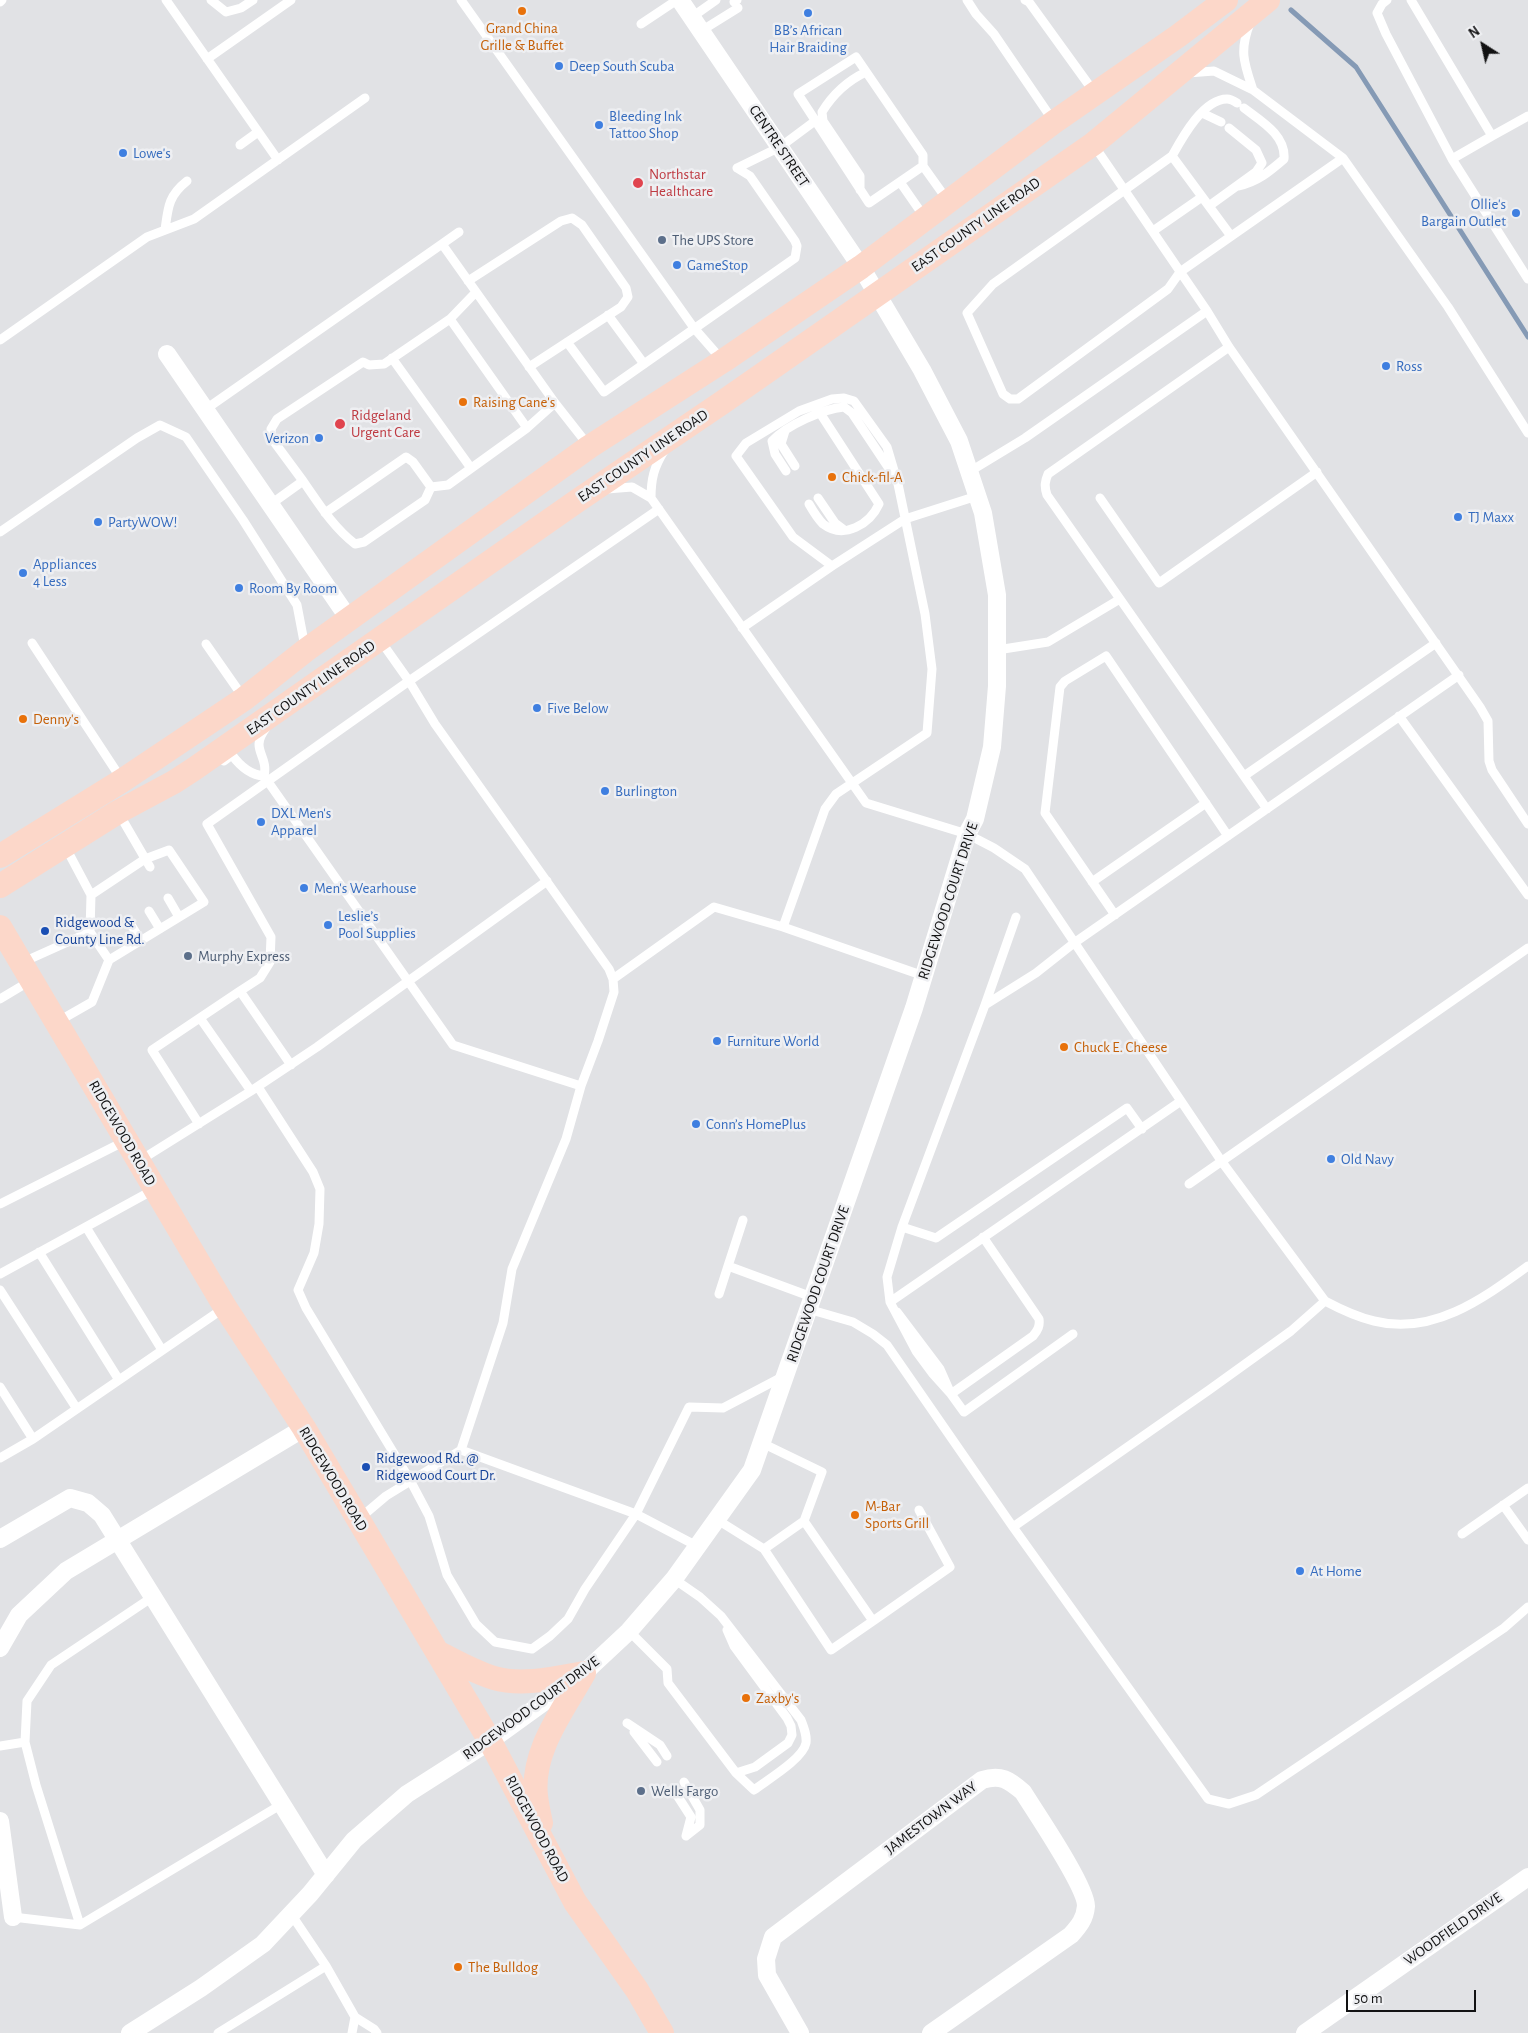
<!DOCTYPE html>
<meta charset="utf-8">
<style>
body{margin:0}
#map{position:relative;width:1528px;height:2033px;overflow:hidden;background:#e1e2e5;font-family:"Alegreya Sans",sans-serif}
canvas{display:block}
.north{position:absolute;left:1458px;top:20px;width:50px;height:50px;-webkit-text-stroke:4px #eeeff2;paint-order:stroke;rotate:325deg;font-size:14px;font-weight:700;line-height:20px;text-align:center;color:#121213}
.north::after{content:'';display:block;margin:auto;width:18px;height:22px;background:#121213;clip-path:polygon(50% 0,100% 100%,50% 72%,0 100%)}
.scale{position:absolute;left:1346px;top:1990px;width:130px;height:22px;box-sizing:border-box;border:2px solid #121213;border-top:0;padding-left:6px;font-size:15px;line-height:18px;white-space:nowrap;color:#121213;-webkit-text-stroke:4px #eeeff2;paint-order:stroke}
</style>
<div id="map">
<canvas width="1528" height="2033"></canvas>
<div class="north">N</div>
<div class="scale">50 m</div>
</div>
<script>
const ctx = document.querySelector('canvas').getContext('2d');
ctx.lineJoin = 'round';
function strokePath(path, color, width, dash) { ctx.strokeStyle = color; ctx.lineWidth = width; ctx.lineCap = dash ? 'butt' : 'round'; ctx.setLineDash(dash || []); ctx.stroke(path); }
function label(font, color, halo, rows, align = 'center') {
  ctx.font = font + ' "Alegreya Sans",sans-serif'; ctx.lineWidth = 5; ctx.setLineDash([]); ctx.textBaseline = 'middle'; ctx.strokeStyle = halo; ctx.fillStyle = color; for (const [text, x, y, turn = 0] of rows) {
    ctx.save(); ctx.translate(x, y); ctx.rotate((+turn || 0) * Math.PI / 180); ctx.textAlign = isNaN(turn) ? turn : align; if (halo) ctx.strokeText(text, 0, 0); ctx.fillText(text, 0, 0); ctx.restore();
  }
}
const stream = new Path2D(`
 M1291,10L1356,67L1528,337`);
const lane = new Path2D(`
 M166,0L278,160
 M211,0L226,12L241,8L253,0
 M461,0L694,328L722,360
 M967,0L976,14L994,34L1054,122
 M1025,0L1029,2L1094,92
 M1387,0L1382,4L1377,13L1386,34L1452,159
 M1411,0L1492,136L1528,116
 M0,2L2,0
 M734,2L737,0
 M692,17L716,0
 M641,24L677,0
 M701,31L738,8
 M207,59L291,0
 M1188,73L1214,71L1253,90C1244,63 1239,51 1250,23
 M1253,90L1343,158L1448,307L1528,433
 M1202,113L1221,122
 M1492,136L1452,159L1528,279
 M1093,144L1207,311L1229,347L1480,707L1488,721L1489,761L1492,770L1528,824
 M240,145L258,132
 M1172,156C1182,138 1203,99 1227,99C1230,99 1234,101 1237,103
 M923,166L869,203L798,94L856,57L923,155V166L948,201
 M737,168L780,147L815,121
 M900,182L925,218
 M1238,186C1257,182 1269,172 1284,159C1286,135 1261,121 1244,108
 M860,190V176L823,121L822,112C833,94 847,81 866,72
 M1209,206L1256,172L1262,163L1256,150L1229,128
 M165,230C168,208 168,196 187,181
 M1153,231L1202,197
 M1231,236L1172,156L993,284L967,313L1003,394L1010,399H1018L1168,289L1180,272L1343,158
 M442,244L459,232
 M468,281L561,221L572,218L582,225L626,288L628,297L621,307L529,367
 M608,315L644,364
 M450,319L527,428
 M0,340L147,237L194,219L365,98
 M567,342L604,392L795,258L797,246L795,241L750,176L737,168
 M392,358L471,468
 M206,409L442,244L555,403L588,445
 M785,431L781,444L795,466
 M786,471L775,454L772,441C787,425 823,409 844,407L852,413L890,470
 M969,472L1025,438L1207,311
 M303,481L272,439L271,429L277,419L363,362L369,365L384,364L450,319L476,292
 M431,487L448,485L527,428L555,403
 M607,489L632,487L651,498L866,803L967,834L994,848L1025,869L1222,1162L1325,1301
 M651,498C651,479 654,467 664,451
 M818,498L835,523L843,529
 M1100,498L1159,583L1317,472
 M271,504L303,481C319,504 333,527 355,544L364,542L425,500L431,487L413,462L406,457L325,513
 M809,504C813,511 818,519 823,524C844,540 870,524 879,504L820,413
 M0,532L137,438L160,425L186,437L243,520L297,605L305,647
 M1120,599L1267,809
 M742,628L832,566L905,519L977,496
 M380,640L409,681L435,724L609,969L613,979L614,992L598,1041L581,1086L566,1139L512,1269L503,1323L461,1450
 M32,643L122,780
 M206,644L243,697
 M997,650L1048,642L1120,599L1047,495C1044,486 1045,481 1048,474L1229,347
 M1399,716L1528,895
 M224,761L232,755C240,766 250,775 264,776C269,755 249,750 266,728
 M264,776L453,1045L581,1086
 M1244,776L1436,643
 M118,812L150,867
 M65,846L91,895
 M1092,882L1206,803
 M168,898L179,917
 M149,911L160,929
 M1115,915L1045,813L1060,687L1065,681L1106,656L1228,836
 M130,923L141,941
 M783,927L825,809L836,794L927,733L932,669L925,614L898,484L887,447L854,401L844,398L832,399L799,411L746,443L736,456L793,537L832,566
 M90,932L109,960
 M21,963L90,932L91,895L145,859L169,850L204,902L109,960L92,1002L57,1022
 M613,979L714,907L783,927L924,976
 M240,991L260,978L270,962L271,937L207,824L409,681L659,509
 M0,999L30,981
 M985,1005L1036,973L1074,943L1459,675
 M200,1018L251,1091
 M258,1087L313,1172L320,1189L319,1224L314,1253L298,1290L306,1308L410,1480L429,1516L447,1575L476,1624L495,1642L532,1649L550,1636L568,1619L585,1589L636,1514L689,1407L723,1408L784,1376
 M199,1124L152,1050L240,991L291,1065
 M139,1161L251,1091L317,1047L547,881
 M1189,1184L1528,948
 M0,1204L125,1141
 M743,1220L728,1266L812,1297
 M86,1227L162,1350
 M902,1227L936,1238L1127,1108L1142,1129
 M983,1237L1039,1319C1040,1326 1038,1330 1033,1336L951,1394L964,1412L1073,1334
 M39,1252L119,1380
 M0,1274L155,1189
 M0,1290L77,1409
 M719,1294L728,1266
 M890,1302L1181,1101
 M808,1309L853,1322L873,1334L887,1345L1013,1527L1208,1799L1229,1804L1256,1795L1504,1628L1528,1607
 M897,1312L940,1369L951,1394L933,1374L916,1351L890,1302L887,1277L902,1227L985,1005L1016,917
 M0,1387L33,1439
 M762,1443L822,1472L804,1521L764,1549
 M0,1458L33,1439L224,1308
 M1503,1505L1528,1540
 M360,1518L386,1496L461,1450L636,1514L697,1546
 M716,1519L764,1549L831,1650L873,1621L804,1521
 M1013,1527L1209,1390L1291,1331L1325,1301C1340,1309 1357,1317 1374,1321C1433,1336 1484,1298 1528,1266
 M1462,1534L1528,1488
 M873,1621L950,1567L919,1510
 M727,1630L734,1646L787,1718L791,1726L792,1735L788,1743L755,1767L736,1773
 M629,1631L667,1669L668,1683L736,1773L754,1790C767,1780 803,1759 806,1743C807,1735 804,1728 801,1720L721,1616L700,1597L674,1579
 M627,1723L660,1745L667,1756
 M634,1732L657,1762
 M0,1746L25,1742
 M684,1782L700,1810V1825L686,1836
 M673,1789L691,1817L686,1836
 M291,1914L326,1966L355,2017L374,2029L377,2033
 M13,1917L80,1925L282,1804
 M80,1925L36,1785L25,1742L27,1701L51,1665L154,1596
 M218,2033L326,1966
 M352,2033L355,2017`);
const street = new Path2D(`
 M167,354L349,619
 M0,1539L70,1498L88,1503L102,1515L326,1875
 M0,1648L19,1615L66,1571L304,1428
 M0,1821L13,1917
 M130,2033L201,1988L263,1944L310,1894L354,1840L407,1794L490,1741L584,1673L629,1631L674,1579L752,1470L914,1008L967,834L975,819L992,747L997,686V595L983,513L959,441L922,370L861,267L680,0
 M800,2033L767,1975L766,1959L773,1937L982,1780C1001,1774 1009,1780 1023,1792C1036,1813 1086,1886 1086,1906C1085,1919 1079,1926 1071,1935L931,2033
 M1305,2033L1528,1877`);
const secondary = new Path2D(`
 M0,856L123,780L244,699L306,650L589,447L723,361L861,267L1054,122L1178,36L1226,0
 M0,886L118,812L174,782L194,769L577,501L723,402L1093,144L1268,0
 M0,927L225,1307L304,1428L490,1741L575,1902L637,1990L662,2033
 M437,1652C455,1661 474,1672 494,1678C522,1686 556,1678 584,1673
 M541,1823C539,1814 537,1805 536,1796C531,1751 563,1711 584,1673`);
const markers = [
 [522,11,5,"#e8710a"],
 [808,13,5,"#3f7fe0"],
 [559,66,5,"#3f7fe0"],
 [599,125,5,"#3f7fe0"],
 [123,153,5,"#3f7fe0"],
 [638,183,6,"#e0444e"],
 [1516,213,5,"#3f7fe0"],
 [662,240,5,"#5c6f8a"],
 [677,265,5,"#3f7fe0"],
 [1386,366,5,"#3f7fe0"],
 [463,402,5,"#e8710a"],
 [340,424,6,"#e0444e"],
 [319,438,5,"#3f7fe0"],
 [832,477,5,"#e8710a"],
 [1458,517,5,"#3f7fe0"],
 [98,522,5,"#3f7fe0"],
 [23,573,5,"#3f7fe0"],
 [239,588,5,"#3f7fe0"],
 [537,708,5,"#3f7fe0"],
 [23,719,5,"#e8710a"],
 [605,791,5,"#3f7fe0"],
 [261,822,5,"#3f7fe0"],
 [304,888,5,"#3f7fe0"],
 [328,925,5,"#3f7fe0"],
 [45,931,5,"#1a4fb4"],
 [188,956,5,"#5c6f8a"],
 [717,1041,5,"#3f7fe0"],
 [1064,1047,5,"#e8710a"],
 [696,1124,5,"#3f7fe0"],
 [1331,1159,5,"#3f7fe0"],
 [366,1467,5,"#1a4fb4"],
 [855,1515,5,"#e8710a"],
 [1300,1571,5,"#3f7fe0"],
 [746,1698,5,"#e8710a"],
 [641,1791,5,"#5c6f8a"],
 [458,1967,5,"#e8710a"]
];
const foodNames = [
 ["Grand China",522,28,"center"],
 ["Grille & Buffet",522,45,"center"],
 ["Raising Cane's",473,402],
 ["Chick-fil-A",842,477],
 ["Denny's",33,719],
 ["Chuck E. Cheese",1074,1047],
 ["M-Bar",865,1506],
 ["Sports Grill",865,1523],
 ["Zaxby's",756,1698],
 ["The Bulldog",468,1967]
];
const shopNames = [
 ["BB’s African",808,30,"center"],
 ["Hair Braiding",808,47,"center"],
 ["Deep South Scuba",569,66],
 ["Bleeding Ink",609,116],
 ["Tattoo Shop",609,133],
 ["Lowe's",133,153],
 ["Ollie's",1506,204,"right"],
 ["Bargain Outlet",1506,221,"right"],
 ["GameStop",687,265],
 ["Ross",1396,366],
 ["Verizon",309,438,"right"],
 ["TJ Maxx",1468,517],
 ["PartyWOW!",108,522],
 ["Appliances",33,564],
 ["4 Less",33,581],
 ["Room By Room",249,588],
 ["Five Below",547,708],
 ["Burlington",615,791],
 ["DXL Men's",271,813],
 ["Apparel",271,830],
 ["Men's Wearhouse",314,888],
 ["Leslie’s",338,916],
 ["Pool Supplies",338,933],
 ["Furniture World",727,1041],
 ["Conn’s HomePlus",706,1124],
 ["Old Navy",1341,1159],
 ["At Home",1310,1571]
];
const streetNames = [
 ["CENTRE STREET",779,146,56],
 ["EAST COUNTY LINE ROAD",976,225,-35],
 ["EAST COUNTY LINE ROAD",643,456,-34],
 ["EAST COUNTY LINE ROAD",311,688,-35],
 ["RIDGEWOOD COURT DRIVE",948,901,-72],
 ["RIDGEWOOD ROAD",122,1133,60],
 ["RIDGEWOOD COURT DRIVE",818,1284,-71],
 ["RIDGEWOOD ROAD",333,1479,59],
 ["RIDGEWOOD COURT DRIVE",531,1708,-36],
 ["JAMESTOWN WAY",931,1818,-37],
 ["RIDGEWOOD ROAD",537,1829,62],
 ["WOODFIELD DRIVE",1453,1929,-35]
];
const healthNames = [
 ["Northstar",649,174],
 ["Healthcare",649,191],
 ["Ridgeland",351,415],
 ["Urgent Care",351,432]
];
const serviceNames = [
 ["The UPS Store",672,240],
 ["Murphy Express",198,956],
 ["Wells Fargo",651,1791]
];
const transitNames = [
 ["Ridgewood &",55,922],
 ["County Line Rd.",55,939],
 ["Ridgewood Rd. @",376,1458],
 ["Ridgewood Court Dr.",376,1475]
];
strokePath(stream, '#859ab5', 5);
strokePath(lane, '#fff', 9);
strokePath(street, '#fff', 18);
strokePath(secondary, '#fcd7c9', 24);
for (const [x, y, r, color] of markers) { const dot = new Path2D(); dot.arc(x, y, r, 0, 2 * Math.PI); ctx.fillStyle = color; ctx.fill(dot); strokePath(dot, '#eeeff2', 2); }
label('15px', '#c56008', '#eeeff2', foodNames, 'left');
label('15px', '#366cbe', '#eeeff2', shopNames, 'left');
label('15px', '#121213', '#eeeff2', streetNames);
label('15px', '#be3a42', '#eeeff2', healthNames, 'left');
label('15px', '#4e5e75', '#eeeff2', serviceNames, 'left');
label('15px', '#164399', '#eeeff2', transitNames, 'left');
</script>
